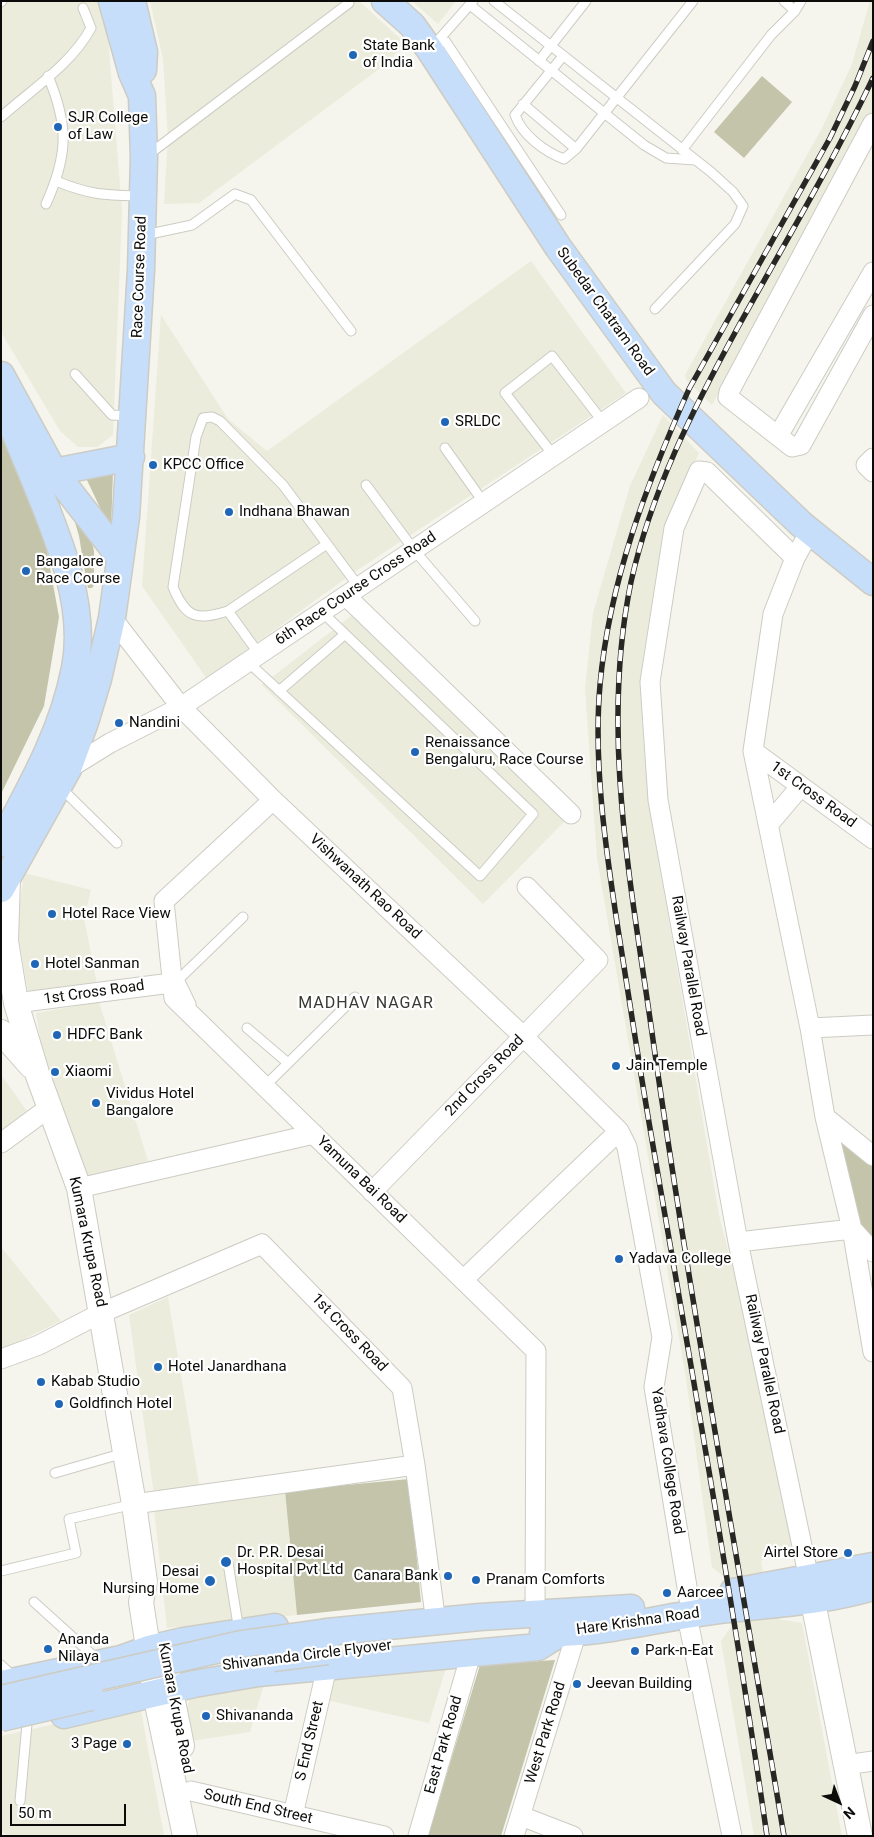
<!DOCTYPE html>
<style>
body{margin:0}
#map{position:relative;width:874px;height:1837px;overflow:hidden;background:#f5f5ed;font-family:Roboto,sans-serif}
canvas{display:block}
.frame{position:absolute;inset:0;border:2px solid #0b0c09;pointer-events:none}
.north{position:absolute;left:814px;top:1777px;width:50px;height:50px;-webkit-text-stroke:4px #fff;paint-order:stroke;rotate:137deg;font-size:14px;font-weight:700;line-height:20px;text-align:center;color:#0b0c09}
.north::after{content:'';display:block;margin:auto;width:18px;height:22px;background:#0b0c09;clip-path:polygon(50% 0,100% 100%,50% 72%,0 100%)}
.scale{position:absolute;left:10px;top:1804px;width:116px;height:22px;box-sizing:border-box;border:2px solid #0b0c09;border-top:0;padding-left:6px;font-size:15px;line-height:18px;white-space:nowrap;color:#0b0c09;-webkit-text-stroke:4px #fff;paint-order:stroke}
</style>
<div id="map">
<canvas width="874" height="1837"></canvas>
<div class="frame"></div>
<div class="north">N</div>
<div class="scale">50 m</div>
</div>
<script>
const ctx = document.querySelector('canvas').getContext('2d');
ctx.lineJoin = 'round';
function paint(path, color) { ctx.fillStyle = color; ctx.fill(path, 'evenodd'); }
function strokePath(path, color, width, dash) { ctx.strokeStyle = color; ctx.lineWidth = width; ctx.lineCap = dash ? 'butt' : 'round'; ctx.setLineDash(dash || []); ctx.stroke(path); }
function label(font, color, halo, rows, align = 'center') {
  ctx.font = font + ' Roboto,sans-serif'; ctx.lineWidth = 4.5; ctx.setLineDash([]); ctx.textBaseline = 'middle'; ctx.strokeStyle = halo; ctx.fillStyle = color; for (const [text, x, y, turn = 0] of rows) {
    ctx.save(); ctx.translate(x, y); ctx.rotate((+turn || 0) * Math.PI / 180); ctx.textAlign = isNaN(turn) ? turn : align; if (halo) ctx.strokeText(text, 0, 0); ctx.fillText(text, 0, 0); ctx.restore();
  }
}
const built = new Path2D(`
 M1,1H101L108,38L122,210L113,435L97,447H78L60,431L1,332Z
 M150,1H359L404,42L391,60L199,203L164,204L168,138L163,59Z
 M412,1H456L438,24Z
 M870,1H873V110L712,405L687,381L685,375L823,126L852,64Z
 M531,261L626,393L353,573L207,679L142,586L161,315L228,419L267,451Z
 M663,415L699,453L674,509L656,576L642,667V722L649,804L719,1215L742,1305L793,1547L761,1561L771,1618L802,1623L842,1836H754L721,1641L732,1625L724,1577L712,1567L686,1379L597,858L585,689L593,613L630,486Z
 M356,612L568,818L483,904L262,685Z
 M24,873L91,890L84,918L98,989L29,999L17,926Z
 M99,1002L148,1161L82,1179L47,1081L36,1013Z
 M1,1075L27,1111L1,1131Z
 M1,1247L61,1321L1,1350Z
 M168,1297L200,1490L154,1495L129,1315Z
 M285,1491L297,1615L167,1628L154,1509Z
 M446,1668L429,1723L326,1700L334,1676Z
 M264,1684L250,1732L191,1741L187,1709L190,1696Z
 M140,1705L164,1836H9L1,1832V1736Z`);
const green = new Path2D(`
 M762,76L792,102L744,158L714,132Z
 M1,419L42,524L59,617L44,706L1,794Z
 M113,471L111,531L86,478Z
 M67,495L89,530L94,551V585L92,588H88L87,584L79,536Z
 M837,1134L873,1164V1242L859,1233Z
 M409,1479L421,1602L297,1615L285,1491Z
 M555,1660L501,1836H428L480,1665Z`);
const service = new Path2D(`
 M494,1L711,172L733,192L743,206L735,224L655,309
 M784,1L795,11
 M1,2L2,1
 M470,5L644,145L666,158L695,160
 M438,41L446,42L561,215
 M435,44L473,1
 M563,56L515,115C522,135 545,152 564,159L576,149L693,1
 M539,61L586,1
 M523,104L576,149
 M1,117C32,89 71,65 91,28L83,8
 M682,150L771,35L795,11L801,1
 M148,155L349,3
 M56,181C90,195 104,195 140,196
 M46,204C68,155 69,126 48,76
 M145,235L192,225L235,194L251,200L351,331
 M75,374L112,415L131,416
 M445,448L484,503
 M554,456L505,393L552,356L603,422
 M366,485L414,550L475,621
 M228,611L327,544
 M259,654L228,611C196,621 186,618 173,587L196,437L203,418L212,417L220,421L283,485L359,587
 M248,662L480,876L533,814L322,612
 M279,691L344,635
 M61,788L117,843
 M187,1007L191,1004L179,979L243,917
 M247,1028L288,1063
 M265,1086L355,997
 M55,1473L124,1453
 M228,1563L239,1631
 M1,1571L76,1553L69,1519L134,1504
 M34,1602L98,1660
 M1,1665L14,1677
 M20,1801L27,1724`);
const minor = new Path2D(`
 M873,123L729,392L728,397L792,447L801,445L873,315
 M778,436L873,272
 M873,458L866,465L873,472
 M810,531L795,558L773,614L753,751L810,1028L825,1117L852,1229L873,1352
 M795,558L707,472L699,471L674,528L650,682L658,800L738,1242L809,1579
 M346,596L571,814
 M112,618L181,707L273,800L524,1037L619,1131L627,1147L662,1337L654,1387L689,1599
 M753,751L873,839
 M68,769L110,743L181,707L639,398
 M273,800L164,901L174,998L536,1351L535,1613
 M768,825L801,786
 M16,1003L171,983
 M810,1028L873,1025
 M825,1117L873,1156
 M1,1143L50,1107
 M79,1188L314,1134
 M372,1192L598,960L527,887
 M738,1242L852,1229L873,1252
 M463,1280L619,1131
 M1,1359L39,1345L101,1313L262,1244L402,1388L415,1465L434,1608
 M134,1504L415,1465
 M687,1616L732,1836
 M846,1765L873,1761
 M191,1791L384,1836
 M293,1815L327,1667
 M521,1816L573,1836
 M418,1836L471,1654
 M514,1836L577,1631`);
const tertiary = new Path2D(`
 M8,878L6,941L16,1003L37,1073L79,1188L134,1504L145,1582L141,1602L156,1699L185,1836
 M1,1032L31,1066
 M813,1602L860,1836
 M168,1676L182,1746`);
const secondary = new Path2D(`
 M132,1L144,52L143,70
 M385,1L412,25L430,50L558,247L664,393L801,524L873,582
 M1,375L54,472L120,557
 M1,401C12,424 21,447 31,471C55,530 88,603 75,668C63,731 31,787 1,843
 M39,479L54,472L131,457
 M1,889L68,769L85,722L98,679L112,618L126,517L141,270L144,158L142,96L132,73L112,1
 M733,1592L873,1566
 M327,1632L480,1617L631,1608
 M543,1633C600,1635 656,1618 712,1611C767,1604 819,1603 873,1587
 M1,1684L121,1659L149,1649L183,1641L275,1627
 M64,1715L194,1684L258,1673L538,1647L559,1634`);
const rail = new Path2D(`
 M767,1836C733,1601 691,1367 651,1134C639,1065 629,997 618,929C606,851 593,764 600,685C609,582 647,483 689,389L830,138L855,86L873,41
 M784,1836C740,1573 692,1311 654,1047C633,894 599,736 631,582C651,492 693,409 737,329C783,246 832,164 873,78`);
const secondaryBridge = new Path2D(`
 M273,1658L327,1651
 M1,1699L242,1644L327,1632
 M1,1718L91,1697`);
const markers = [
 [353,55,5,"#2066b6"],
 [58,127,5,"#2066b6"],
 [445,422,5,"#2066b6"],
 [153,465,5,"#2066b6"],
 [229,512,5,"#2066b6"],
 [26,571,5,"#2066b6"],
 [119,723,5,"#2066b6"],
 [415,752,5,"#2066b6"],
 [52,914,5,"#2066b6"],
 [35,964,5,"#2066b6"],
 [57,1035,5,"#2066b6"],
 [616,1066,5,"#2066b6"],
 [55,1072,5,"#2066b6"],
 [96,1103,5,"#2066b6"],
 [619,1259,5,"#2066b6"],
 [158,1367,5,"#2066b6"],
 [41,1382,5,"#2066b6"],
 [59,1404,5,"#2066b6"],
 [848,1553,5,"#2066b6"],
 [226,1562,6,"#2066b6"],
 [448,1576,5,"#2066b6"],
 [476,1580,5,"#2066b6"],
 [210,1581,6,"#2066b6"],
 [667,1593,5,"#2066b6"],
 [48,1649,5,"#2066b6"],
 [635,1651,5,"#2066b6"],
 [577,1684,5,"#2066b6"],
 [206,1716,5,"#2066b6"],
 [127,1744,5,"#2066b6"]
];
const poiNames = [
 ["State Bank",363,46],
 ["of India",363,63],
 ["SJR College",68,118],
 ["of Law",68,135],
 ["SRLDC",455,422],
 ["KPCC Office",163,465],
 ["Indhana Bhawan",239,512],
 ["Bangalore",36,562],
 ["Race Course",36,579],
 ["Nandini",129,723],
 ["Renaissance",425,743],
 ["Bengaluru, Race Course",425,760],
 ["Hotel Race View",62,914],
 ["Hotel Sanman",45,964],
 ["HDFC Bank",67,1035],
 ["Jain Temple",626,1066],
 ["Xiaomi",65,1072],
 ["Vividus Hotel",106,1094],
 ["Bangalore",106,1111],
 ["Yadava College",629,1259],
 ["Hotel Janardhana",168,1367],
 ["Kabab Studio",51,1382],
 ["Goldfinch Hotel",69,1404],
 ["Dr. P.R. Desai",237,1553],
 ["Hospital Pvt Ltd",237,1570],
 ["Airtel Store",838,1553,"right"],
 ["Desai",199,1572,"right"],
 ["Nursing Home",199,1589,"right"],
 ["Canara Bank",438,1576,"right"],
 ["Pranam Comforts",486,1580],
 ["Aarcee",677,1593],
 ["Ananda",58,1640],
 ["Nilaya",58,1657],
 ["Park-n-Eat",645,1651],
 ["Jeevan Building",587,1684],
 ["Shivananda",216,1716],
 ["3 Page",117,1744,"right"]
];
const streetNames = [
 ["Race Course Road",140,277,-88],
 ["Subedar Chatram Road",605,312,54],
 ["6th Race Course Cross Road",356,589,-34],
 ["1st Cross Road",813,795,36],
 ["Vishwanath Rao Road",365,887,43],
 ["Railway Parallel Road",688,966,80],
 ["1st Cross Road",94,993,-8],
 ["2nd Cross Road",485,1076,-46],
 ["Yamuna Bai Road",361,1180,44],
 ["Kumara Krupa Road",87,1242,78],
 ["1st Cross Road",349,1333,46],
 ["Railway Parallel Road",764,1364,78],
 ["Yadhava College Road",667,1461,81],
 ["Hare Krishna Road",638,1622,-8],
 ["Shivananda Circle Flyover",307,1656,-7],
 ["Kumara Krupa Road",175,1708,79],
 ["West Park Road",546,1733,-73],
 ["S End Street",310,1741,-77],
 ["East Park Road",444,1745,-74],
 ["South End Street",258,1807,13]
];
const neighbourhoodNames = [
 ["MADHAV NAGAR",366,1004]
];
paint(built, '#ebecdc');
paint(green, '#c3c4aa');
strokePath(service, '#ccccc4', 11);
strokePath(minor, '#ccccc4', 21);
strokePath(tertiary, '#ccccc4', 26);
strokePath(secondary, '#ccccc4', 29);
strokePath(service, '#fff', 9);
strokePath(minor, '#fff', 19);
strokePath(tertiary, '#fff', 24);
strokePath(secondary, '#c7defa', 26);
strokePath(rail, '#272824', 5.5);
strokePath(rail, '#fff', 4, [11]);
strokePath(secondaryBridge, '#ccccc4', 29, []);
strokePath(secondaryBridge, '#c7defa', 26);
for (const [x, y, r, color] of markers) { const dot = new Path2D(); dot.arc(x, y, r, 0, 2 * Math.PI); ctx.fillStyle = color; ctx.fill(dot); strokePath(dot, '#fff', 2); }
label('15px', '#0b0c09', '#fff', poiNames, 'left');
label('15px', '#0b0c09', '#fff', streetNames);
ctx.letterSpacing = '1px';
label('16px', '#3a3a33', '#fff', neighbourhoodNames);
ctx.letterSpacing = '0px';
</script>
